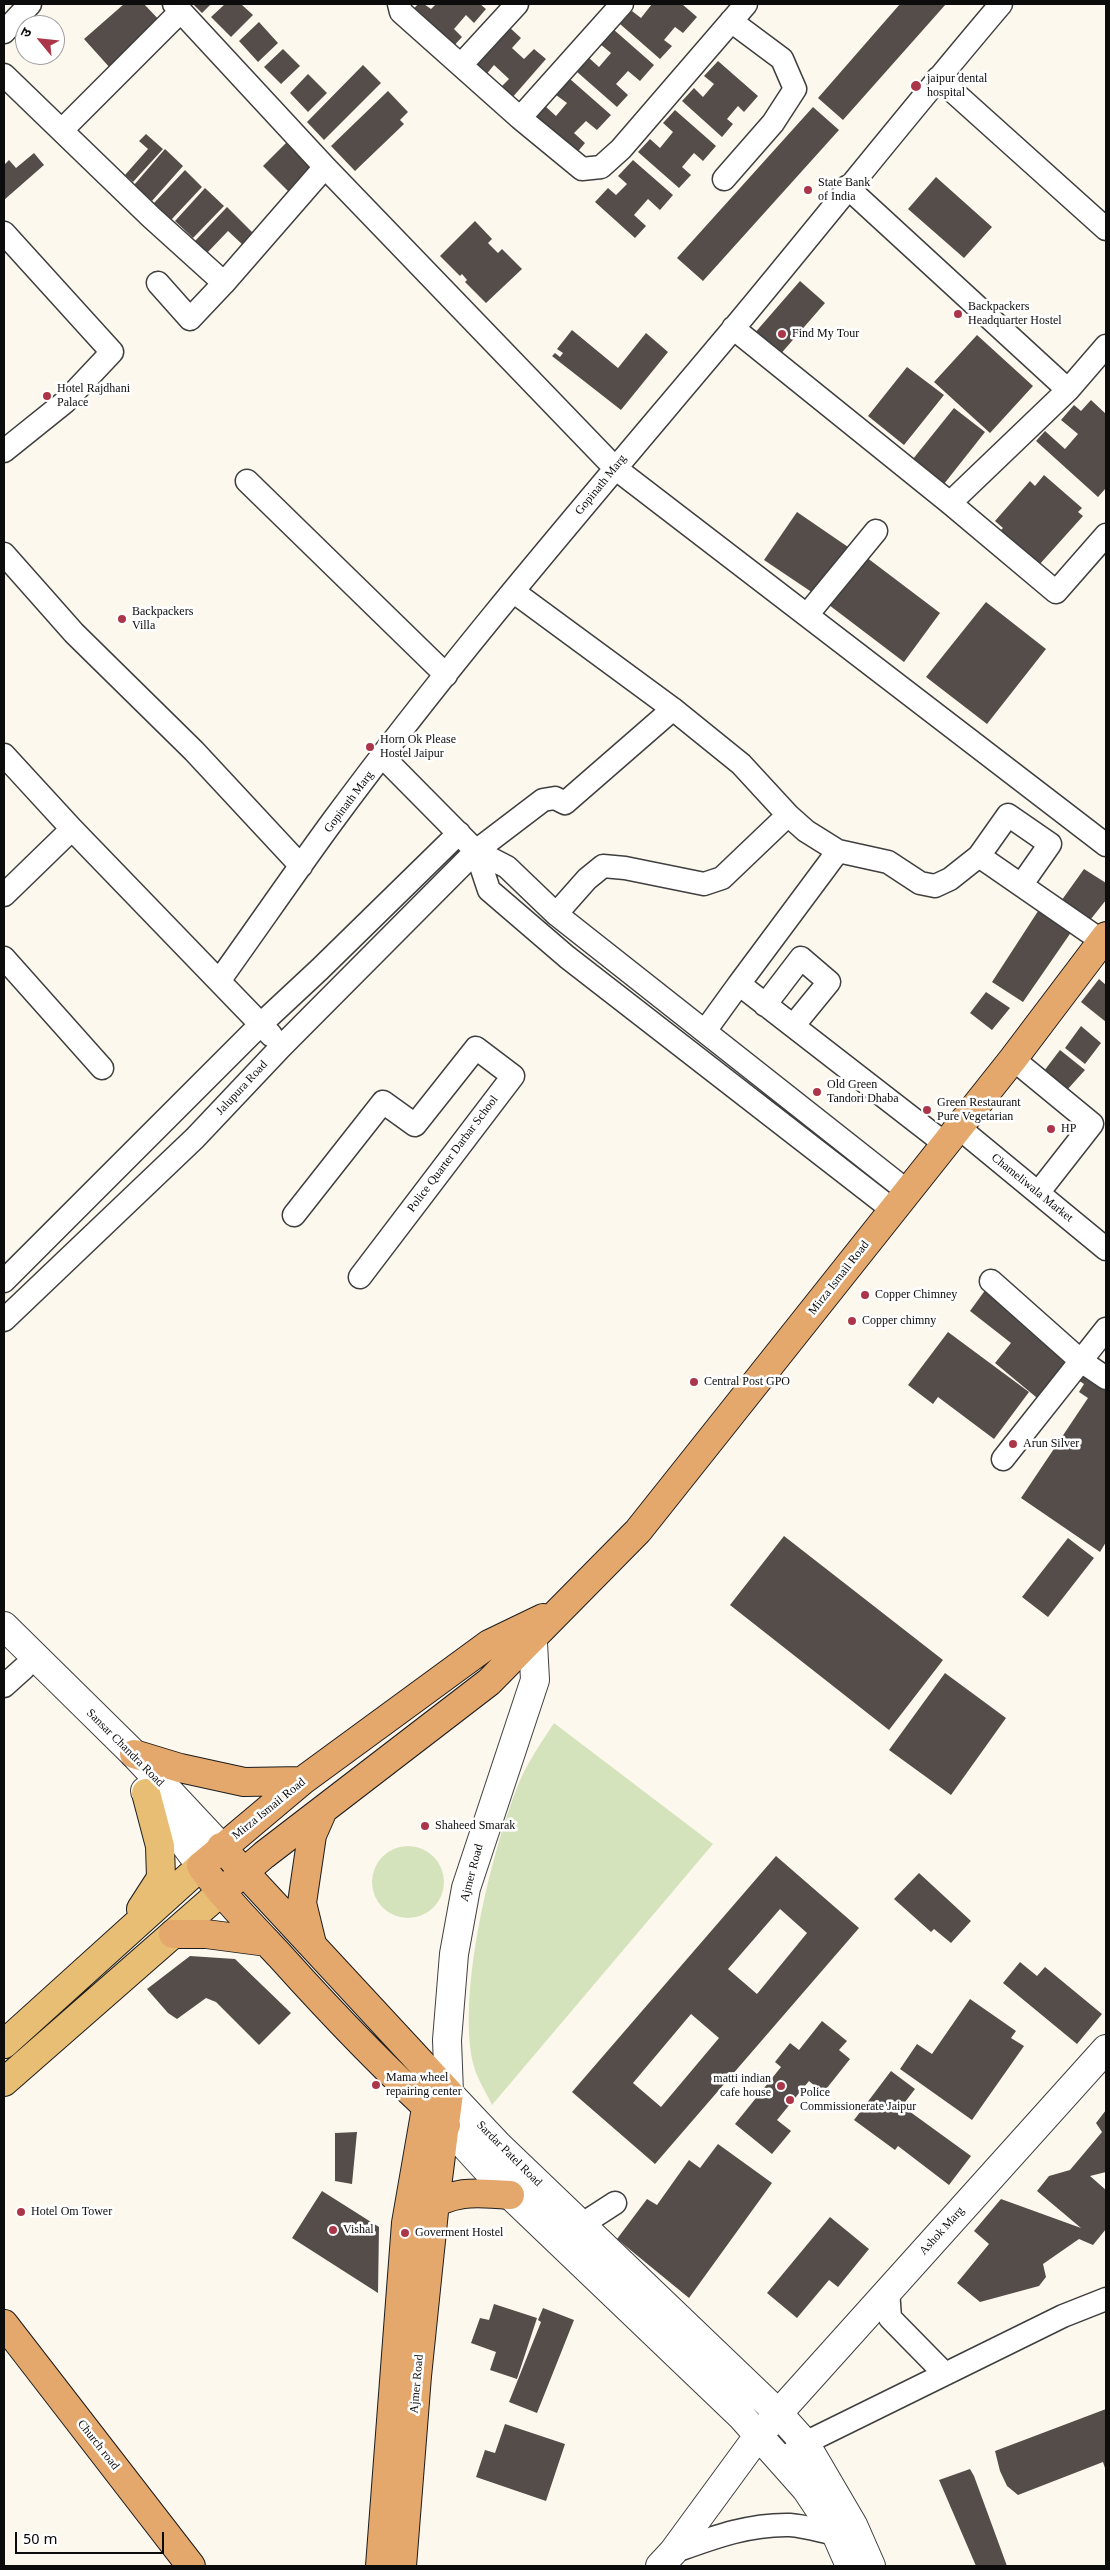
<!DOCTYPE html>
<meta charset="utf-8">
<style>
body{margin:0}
#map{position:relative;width:1110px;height:2570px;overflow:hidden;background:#fdf8ee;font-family:Georgia,"Noto Sans Devanagari",serif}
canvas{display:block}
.frame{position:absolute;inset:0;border:5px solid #0c0c0c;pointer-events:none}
.north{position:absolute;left:15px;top:15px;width:50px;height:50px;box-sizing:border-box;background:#fff;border:1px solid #9e9e9e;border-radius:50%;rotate:298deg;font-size:14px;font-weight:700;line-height:20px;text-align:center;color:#0c0c0c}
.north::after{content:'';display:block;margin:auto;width:18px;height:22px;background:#ab3649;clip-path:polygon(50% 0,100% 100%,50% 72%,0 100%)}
.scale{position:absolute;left:15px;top:2532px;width:149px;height:22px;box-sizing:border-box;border:2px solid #0c0c0c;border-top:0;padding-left:6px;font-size:15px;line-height:18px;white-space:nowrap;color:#0c0c0c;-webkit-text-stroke:4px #fff;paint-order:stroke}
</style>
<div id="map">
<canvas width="1110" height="2570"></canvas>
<div class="frame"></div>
<div class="north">उ</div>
<div class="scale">50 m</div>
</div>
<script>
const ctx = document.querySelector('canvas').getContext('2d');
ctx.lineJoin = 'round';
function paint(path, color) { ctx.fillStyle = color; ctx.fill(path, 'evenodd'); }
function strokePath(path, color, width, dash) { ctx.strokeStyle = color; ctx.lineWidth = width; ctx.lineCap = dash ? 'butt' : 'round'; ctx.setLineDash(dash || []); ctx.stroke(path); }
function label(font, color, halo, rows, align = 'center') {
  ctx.font = font + ' Georgia,serif'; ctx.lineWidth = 5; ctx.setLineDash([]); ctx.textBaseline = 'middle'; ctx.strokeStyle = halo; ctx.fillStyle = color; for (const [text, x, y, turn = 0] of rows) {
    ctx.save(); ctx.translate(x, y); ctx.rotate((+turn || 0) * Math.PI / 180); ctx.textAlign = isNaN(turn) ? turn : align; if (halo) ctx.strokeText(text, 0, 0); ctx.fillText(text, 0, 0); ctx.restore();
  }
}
const green = new Path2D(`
 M554,1723L713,1844L492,2105C486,2092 476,2077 473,2063C457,1992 491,1853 518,1785C527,1763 541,1743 554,1723Z
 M372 1882a36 36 0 1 1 72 0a36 36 0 1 1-72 0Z`);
const building = new Path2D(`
 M124,4H144L162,23L111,69L84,39Z
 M193,4H211L202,13Z
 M225,4H241L253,15L231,37L211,17Z
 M418,4H424L431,9L436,4H480L486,9L474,23L466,15L454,29L462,37L450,50L409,14Z
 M652,4H682L697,17L683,33L675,27L664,40L672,46L660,59L620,24L632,11L641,18Z
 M900,4H946L843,120L818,98Z
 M259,22L278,43L258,62L239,41Z
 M508,26L521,38L512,48L524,59L534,49L546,59L511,99L499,89L509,79L494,65L485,76L473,66Z
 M613,29L654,65L640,81L628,71L616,84L628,95L617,107L576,71L588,57L599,67L611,53L600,44Z
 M283,49L300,66L281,84L264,67Z
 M718,61L758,96L744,112L738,106L727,119L733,124L722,137L682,101L694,88L703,97L714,84L704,76Z
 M363,65L381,83L324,140L307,122Z
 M308,74L327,93L308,112L290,93Z
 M570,79L611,115L597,130L586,121L574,133L585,143L575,155L534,119L545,106L556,116L567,103L556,95Z
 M388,91L408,112L400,120L404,124L355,171L331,146Z
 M813,107L839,130L703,281L677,258Z
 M675,110L716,146L703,161L694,153L682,167L691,175L679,188L638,152L650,139L660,148L673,132L663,123Z
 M146,134L163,149L133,182L125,175L148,149L139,141Z
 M287,142L317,171L293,196L263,166Z
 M165,149L183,166L152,201L134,185Z
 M34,153L44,165L4,200V165L9,160L16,168Z
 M633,160L673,195L660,210L648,199L634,215L646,226L635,238L595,202L608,188L616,195L627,184L618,176Z
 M185,170L202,187L171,220L154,203Z
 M936,177L992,227L964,258L908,209Z
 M205,188L224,206L193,238L175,221Z
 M227,207L255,235L244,246L228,231L207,253L195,241Z
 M475,221L492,239L488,243L498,253L502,249L522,269L486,303L465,282L467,280L462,274L460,276L440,256Z
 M800,281L825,303L778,357L753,335Z
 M572,330L618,368L646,333L668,352L621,410L552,356L555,353L560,357L563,353L557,349Z
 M977,335L1033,386L990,433L934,382Z
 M907,367L944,395L904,445L868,416Z
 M1091,400L1106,414V488L1098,497L1036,441L1045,431L1065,449L1078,434L1061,420L1074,405L1081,411Z
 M954,408L985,432L944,484L913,459Z
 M1044,475L1082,508L1078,512L1083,516L1039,565L1001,530L1003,528L995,521L1030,481L1035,486Z
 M797,512L851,549L819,597L764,560Z
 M866,557L940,613L904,662L829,605Z
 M986,602L1046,649L987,724L926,677Z
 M1084,869L1106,883V900L1087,924L1059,904Z
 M1042,905L1074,928L1023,1002L992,982Z
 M1099,979L1106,985V1022L1081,1002Z
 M986,992L1010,1008L992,1030L970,1013Z
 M1081,1026L1101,1043L1085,1064L1065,1048Z
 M1060,1050L1085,1070L1067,1090L1044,1071Z
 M986,1289L1073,1359L1042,1402L995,1363L1011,1343L970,1311Z
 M948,1332L1029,1392L994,1439L938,1397L933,1404L908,1385Z
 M1081,1371L1106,1387V1542L1100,1552L1021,1498L1088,1398L1079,1392L1084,1384L1075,1378Z
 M784,1536L943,1660L889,1730L730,1605Z
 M1068,1538L1094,1558L1048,1617L1022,1597Z
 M945,1673L1006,1718L951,1795L889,1750Z
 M776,1856L859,1928L655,2164L572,2092ZM780,1909L807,1933L757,1994L728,1969ZM691,2014L719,2038L661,2107L633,2083Z
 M919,1873L971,1921L951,1943L934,1929L931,1932L894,1899Z
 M190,1956L235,1959L291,2013L259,2045L216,2002L206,1998L177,2019L168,2013L147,1989Z
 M1020,1962L1037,1976L1045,1967L1102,2014L1077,2044L1003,1983Z
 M970,1999L1016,2031L1011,2038L1024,2046L972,2120L900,2069L917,2044L932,2054Z
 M822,2021L847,2041L839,2050L850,2059L823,2093L809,2081L777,2120L791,2131L772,2154L735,2124L781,2067L775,2062L790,2043L799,2050Z
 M891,2071L915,2089L902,2106L971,2156L949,2185L898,2146L895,2150L854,2120Z
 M1106,2110V2172L1090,2176L1106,2190V2229L1093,2245L1079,2239L1043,2264L1046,2277L1039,2286L980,2302L957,2283L989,2244L974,2231L1001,2199L1081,2228L1037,2191L1049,2176L1070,2170L1102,2132L1096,2123Z
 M357,2132L352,2184L335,2181V2133Z
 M718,2144L772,2183L689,2298L617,2239L647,2199L657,2205L689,2160L700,2168Z
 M322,2191L379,2227L378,2293L292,2238Z
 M830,2217L869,2249L838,2287L829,2280L797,2318L767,2293Z
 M494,2304L537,2318L517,2379L490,2370L496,2352L471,2343L480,2318L489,2320Z
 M543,2308L574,2320L537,2413L509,2402L541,2322L538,2320Z
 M1106,2409V2471L1103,2462L1018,2495L1007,2486L1000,2471L995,2451Z
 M505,2424L565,2444L546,2501L476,2477L485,2450L495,2453Z
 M970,2469L974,2476L1007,2566H976L939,2480Z`);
const minor = new Path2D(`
 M174,4L325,167L615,468L1106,845
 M399,4L401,12L520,118L582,169L601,167L621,149L746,4
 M4,32L30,4
 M461,65L517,4
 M4,75L151,217L224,283
 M938,78L1106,229
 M520,118L622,4
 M62,130L181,11
 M724,179L773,123L795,89L782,59L731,21
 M847,187L1068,390
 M4,233L112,352L65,402L4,451
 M158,283L190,319L224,283L325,167
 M733,328L950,503L1056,592L1106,535
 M247,481L446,675
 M950,503L1068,390L1106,346
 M4,554L74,633L194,751L301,866
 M514,592L673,709L741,764L788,815L806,831L838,851L888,862L920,883L935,886L950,879L979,856
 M807,615L876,531
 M4,755L72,829L271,1035
 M383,757L476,851L507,867L556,914L907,1191
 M476,851L489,890L567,957L893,1210
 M1022,884L1050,844L1008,815L979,856L1102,941
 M4,895L72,829
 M556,914L587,879L603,866L625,868L704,884L722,878L788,815
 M4,958L102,1068
 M219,981C257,928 294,874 332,822C458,651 597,491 733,329C823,221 910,111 1001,4
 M739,984L838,851
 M765,1005L801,958L829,982L793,1026
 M705,1031L739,984L944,1143
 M1013,1059L1092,1124L1038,1193
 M958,1127L1106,1249
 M294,1215L383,1102L415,1125L476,1048L513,1076L360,1277
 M4,1281L261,1024L320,969L459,833
 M991,1281L1081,1361L1106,1378
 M4,1320L195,1138L282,1046L476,851L543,800L555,798L565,803L673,709
 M1003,1459L1106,1329
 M4,1686L24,1668
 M581,2225L615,2203
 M888,2289L890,2318L945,2374
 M780,2462L805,2443L1063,2316L1106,2299
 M673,2552C712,2538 748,2524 790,2525C805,2526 821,2531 836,2534`);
const tertiary = new Path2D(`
 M532,1624L535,1680L466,1888L454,1954L447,2040L449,2093L498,2145L778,2413L805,2443L853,2525L871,2566
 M4,1626L134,1754L221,1847
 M145,1791L201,1866
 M446,2125L510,2195L742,2417L806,2489L836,2534L847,2559
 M660,2566L673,2552L758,2436L1106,2049`);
const primary = new Path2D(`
 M141,1909L161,1878L160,1846L146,1793
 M4,2044L201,1866
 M4,2082L221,1892`);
const trunk = new Path2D(`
 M134,1754L180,1768L244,1782L302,1781
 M221,1847L449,2093L435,2202L417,2376L402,2566
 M221,1892L264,1855L489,1682L638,1531L1013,1059L1106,936
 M173,1934H206L267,1942
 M312,1944L302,1903L312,1835L323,1810
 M446,2125C388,2072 333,2015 281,1957C253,1927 225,1899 201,1866L302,1781L489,1644L543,1618
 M421,2212C451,2190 474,2192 510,2195
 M4,2324L191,2566
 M380,2566L406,2223L429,2091`);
const markers = [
 [916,86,6,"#ab3649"],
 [808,190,5,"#ab3649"],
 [958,314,5,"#ab3649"],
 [782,334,5,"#ab3649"],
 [47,396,5,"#ab3649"],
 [122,619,5,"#ab3649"],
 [370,747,5,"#ab3649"],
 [817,1092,5,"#ab3649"],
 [927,1110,5,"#ab3649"],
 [1051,1129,5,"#ab3649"],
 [865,1295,5,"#ab3649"],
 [852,1321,5,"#ab3649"],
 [694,1382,5,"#ab3649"],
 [1013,1444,5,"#ab3649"],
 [425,1826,5,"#ab3649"],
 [376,2085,5,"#ab3649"],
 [781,2086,5,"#ab3649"],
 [790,2100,5,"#ab3649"],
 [21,2212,5,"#ab3649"],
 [333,2230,5,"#ab3649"],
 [405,2233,5,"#ab3649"]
];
const poiNames = [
 ["jaipur dental",927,79],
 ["hospital",927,93],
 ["State Bank",818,183],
 ["of India",818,197],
 ["Backpackers",968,307],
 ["Headquarter Hostel",968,321],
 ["Find My Tour",792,334],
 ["Hotel Rajdhani",57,389],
 ["Palace",57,403],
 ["Backpackers",132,612],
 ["Villa",132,626],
 ["Horn Ok Please",380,740],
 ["Hostel Jaipur",380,754],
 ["Old Green",827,1085],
 ["Tandori Dhaba",827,1099],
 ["Green Restaurant",937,1103],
 ["Pure Vegetarian",937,1117],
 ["HP",1061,1129],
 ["Copper Chimney",875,1295],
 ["Copper chimny",862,1321],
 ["Central Post GPO",704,1382],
 ["Arun Silver",1023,1444],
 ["Shaheed Smarak",435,1826],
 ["Mama wheel",386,2078],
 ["repairing center",386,2092],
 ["matti indian",771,2079,"right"],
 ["cafe house",771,2093,"right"],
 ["Police",800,2093],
 ["Commissionerate Jaipur",800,2107],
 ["Hotel Om Tower",31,2212],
 ["Vishal",343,2230],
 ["Goverment Hostel",415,2233]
];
const streetNames = [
 ["Gopinath Marg",601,485,-51],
 ["Gopinath Marg",349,802,-53],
 ["Jalupura Road",242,1088,-47],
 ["Police Quarter Darbar School",453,1154,-53],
 ["Chameliwala Market",1032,1188,39],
 ["Mirza Ismail Road",839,1278,-52],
 ["Sansar Chandra Road",125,1748,45],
 ["Mirza Ismail Road",269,1809,-39],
 ["Ajmer Road",472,1873,-75],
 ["Sardar Patel Road",509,2154,45],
 ["Ashok Marg",942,2231,-48],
 ["Ajmer Road",417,2384,-85],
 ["Church road",98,2445,52]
];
paint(green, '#d5e3bc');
paint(building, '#544d4a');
strokePath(minor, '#3f3f3f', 25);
strokePath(tertiary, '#3f3f3f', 30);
strokePath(primary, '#1d1d1d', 30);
strokePath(trunk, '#1d1d1d', 30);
strokePath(minor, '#fff', 22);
strokePath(tertiary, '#fff', 28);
strokePath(primary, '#e7be73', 28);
strokePath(trunk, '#e4a86d', 28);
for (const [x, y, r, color] of markers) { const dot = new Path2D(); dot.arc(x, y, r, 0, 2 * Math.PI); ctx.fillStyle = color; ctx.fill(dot); strokePath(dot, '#fff', 2); }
label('12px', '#0c0c0c', '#fff', poiNames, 'left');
label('12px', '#0c0c0c', '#fff', streetNames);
</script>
